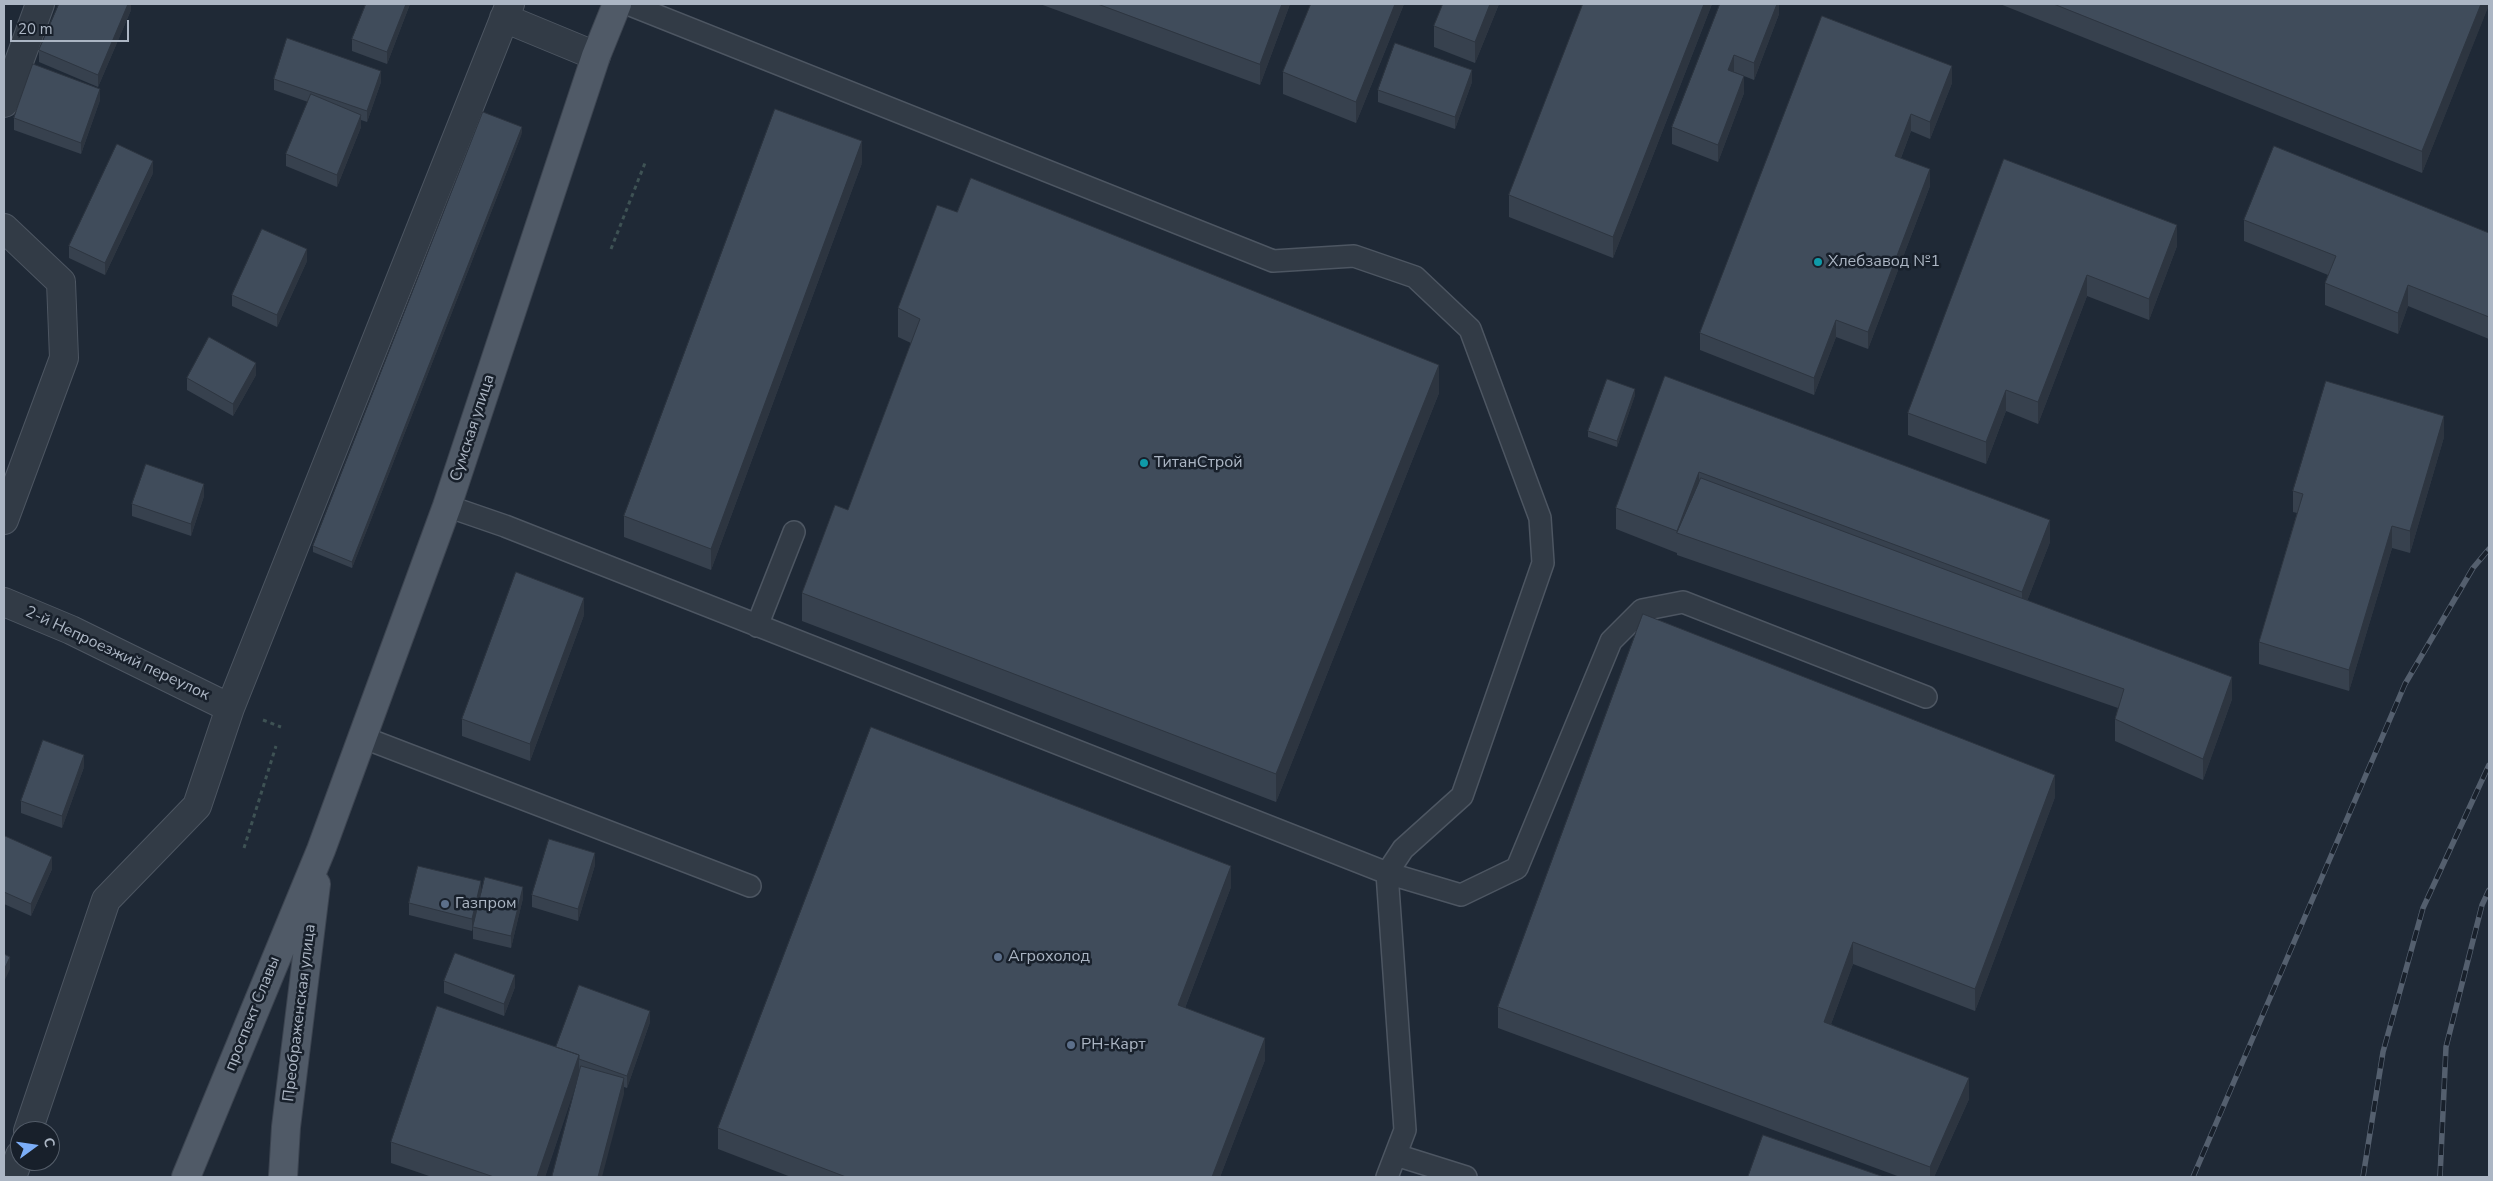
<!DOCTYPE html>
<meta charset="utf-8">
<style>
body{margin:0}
#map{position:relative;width:2493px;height:1181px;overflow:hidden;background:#1f2936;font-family:"Nunito Sans",sans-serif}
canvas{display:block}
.frame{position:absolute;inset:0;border:5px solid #acb6c4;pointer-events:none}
.north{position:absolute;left:10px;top:1121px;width:50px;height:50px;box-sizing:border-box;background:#18202b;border:1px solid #535c68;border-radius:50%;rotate:76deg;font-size:14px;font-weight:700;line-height:20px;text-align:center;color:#acb6c4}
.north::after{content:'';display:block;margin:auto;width:18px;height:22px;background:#7caef8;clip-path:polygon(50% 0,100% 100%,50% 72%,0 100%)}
.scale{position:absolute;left:10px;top:20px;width:119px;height:22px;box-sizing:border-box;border:2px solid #acb6c4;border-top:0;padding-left:6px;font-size:15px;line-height:18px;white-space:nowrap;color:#acb6c4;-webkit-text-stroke:4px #18202b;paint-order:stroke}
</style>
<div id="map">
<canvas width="2493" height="1181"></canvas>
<div class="frame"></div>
<div class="north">С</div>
<div class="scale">20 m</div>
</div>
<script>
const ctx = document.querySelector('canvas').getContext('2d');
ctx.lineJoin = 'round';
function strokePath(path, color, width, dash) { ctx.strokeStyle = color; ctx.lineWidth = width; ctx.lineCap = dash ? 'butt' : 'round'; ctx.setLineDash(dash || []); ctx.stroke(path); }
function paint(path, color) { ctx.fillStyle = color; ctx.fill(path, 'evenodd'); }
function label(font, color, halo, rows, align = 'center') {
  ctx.font = font + ' "Nunito Sans",sans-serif'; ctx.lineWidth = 5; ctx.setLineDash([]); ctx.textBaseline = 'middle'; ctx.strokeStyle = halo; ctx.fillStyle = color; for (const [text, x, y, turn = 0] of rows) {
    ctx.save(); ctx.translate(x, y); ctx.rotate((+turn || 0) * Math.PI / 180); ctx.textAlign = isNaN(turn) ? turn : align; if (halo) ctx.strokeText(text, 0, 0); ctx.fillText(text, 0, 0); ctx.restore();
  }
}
const path = new Path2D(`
 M611,249L645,163
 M263,720L281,727
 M244,848L276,746`);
const service = new Path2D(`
 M628,4L1273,261L1354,256L1415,277L1470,329L1540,518L1543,563L1462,796L1403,849L1387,873L1405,1130L1387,1177
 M447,506L505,526L1387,873L1461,895L1517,868L1611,641L1642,610L1683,602L1926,697
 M757,626L794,532
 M362,737L750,886
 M1396,1155L1466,1177`);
const minor = new Path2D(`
 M504,18L596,56
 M4,103L40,4
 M4,228L61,282L64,358L4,520
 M4,602L71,630L230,708
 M28,1131L106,900L197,806L230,708L510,4
 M12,1177L20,1155`);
const primary = new Path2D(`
 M186,1177L321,850L447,506L596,56L617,4
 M283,1177L286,1127L316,884`);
const rail = new Path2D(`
 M2193,1177L2405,684L2473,568L2489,549
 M2363,1177L2383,1052L2423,908L2489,765
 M2440,1177L2446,1047L2482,905L2489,890`);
const wall = new Path2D(`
 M131,4V10L98,87L39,62V50Z
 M410,4L387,64L352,51V39Z
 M1040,4H1290L1260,85Z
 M1311,4H1404L1356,123L1283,94V72Z
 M1443,4H1499L1475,63L1434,47V26Z
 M1583,4H1712L1613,258L1509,217V195Z
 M1779,4V14L1754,80L1734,72L1744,93L1718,162L1672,144V127Z
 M2000,4H2489L2422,173Z
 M1822,16L1952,83L1930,139L1911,131L1901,158L1930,186L1868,349L1836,337L1814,395L1700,350V333Z
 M274,79L381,82L367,122L361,120V127L337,187L286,166V154L308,102L274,90Z
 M1472,82L1455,129L1378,102V90Z
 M100,100L81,154L14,130V118Z
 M522,133L352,568L313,552V546Z
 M2004,159L2177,246L2149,320L2087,296L2038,424L2006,411L1986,464L1908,435V413Z
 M862,163L711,570L624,537V516Z
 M153,173L105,275L69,258V246Z
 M2244,220L2489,233V339L2408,306L2398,334L2325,305V283L2328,275L2244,241Z
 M307,261L277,327L232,306V295Z
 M898,308L1439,393L1276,802L802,621V593L848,510L911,343L898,337Z
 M256,375L233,416L187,390V378Z
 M1665,376L2050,542L2027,601L2232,699L2203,780L2115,741V719L2118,708L1677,555V551V553L1616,529V508Z
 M1635,395L1617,447L1588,437V431Z
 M2444,437L2410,553L2392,548L2349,691L2259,664V642L2297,513L2293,512V491Z
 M204,496L191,536L132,516V504Z
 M584,615L530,761L462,736V719Z
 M84,767L62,828L21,813V801Z
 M2055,797L1975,1011L1853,964L1831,1024L1969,1099L1934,1177H1900L1498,1028V1007Z
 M4,839L52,869L31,916L4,904Z
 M595,865L578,921L532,907V895Z
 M1231,887L1185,1008L1265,1060L1220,1177H791L718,1149V1128Z
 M481,893L523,898L511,948L473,939V927L480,899L472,931L409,915V903Z
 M444,981L515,987L504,1016L444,993Z
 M650,1022L627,1088L624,1087V1094L577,1081L545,1177H432L391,1163V1142L556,1047Z`);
const shadedWall = new Path2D(`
 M128,4H131V10L98,87V75Z
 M406,4H410L387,64V52Z
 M1282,4H1290L1260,85V64Z
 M1395,4H1404L1356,123V102Z
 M1490,4H1499L1475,63V42Z
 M1704,4H1712L1613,258V237Z
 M1777,4H1779V14L1754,80V63Z
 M2481,4H2489V5L2422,173V151Z
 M1734,55V72L1728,70Z
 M1952,66V83L1930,139V122Z
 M1472,70V82L1455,129V117Z
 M381,71V82L367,122V111Z
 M1744,76V93L1718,162V145Z
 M100,89V100L81,154V143Z
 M1911,114V131L1895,173V156Z
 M361,115V127L337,187V175Z
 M522,127V133L352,568V562Z
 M862,141V163L711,570V549Z
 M153,161V173L105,275V263Z
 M1930,169V186L1868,349V332Z
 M2177,225V246L2149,320V299Z
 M307,249V261L277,327V315Z
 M2087,275V296L2038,424V402Z
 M2408,285V306L2398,334V313Z
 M1836,320V337L1814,395V378Z
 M256,363V375L233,416V404Z
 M1439,365V393L1276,802V774Z
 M1635,389V395L1617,447V441Z
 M2006,390V411L1986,464V442Z
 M2444,416V437L2410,553V531Z
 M1699,472V493L1677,533V553V531Z
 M204,484V496L191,536V524Z
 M2050,520V542L2022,614V592Z
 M2392,526V548L2349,691V670Z
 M584,598V615L530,761V744Z
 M2232,677V699L2203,780V759Z
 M84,755V767L62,828V816Z
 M2055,775V797L1975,1011V989Z
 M595,853V865L578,921V909Z
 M52,857V869L31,916V904Z
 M1231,866V887L1178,1026V1005Z
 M481,881V893L472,931V919Z
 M523,887V898L511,948V936Z
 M1853,942V964L1824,1043V1022Z
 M10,957V969L4,982V970Z
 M515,975V987L504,1016V1004Z
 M650,1011V1022L627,1088V1076Z
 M1265,1038V1060L1220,1177H1212Z
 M579,1055V1076L545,1177H537Z
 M624,1078V1094L602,1177H598Z
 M1969,1078V1099L1934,1177H1930V1167Z`);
const building = new Path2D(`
 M59,4H128L98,75L39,50Z
 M366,4H406L387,52L352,39Z
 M1098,4H1282L1260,64Z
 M1311,4H1395L1356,102L1283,72Z
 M1443,4H1490L1475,42L1434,26Z
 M1583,4H1704L1613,237L1509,195Z
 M1720,4H1777L1754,63L1734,55L1728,70L1744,76L1718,145L1672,127Z
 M2054,4H2481L2422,151Z
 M1822,16L1952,66L1930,122L1911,114L1895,156L1930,169L1868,332L1836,320L1814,378L1700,333Z
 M287,38L381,71L367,111L274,79Z
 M1395,43L1472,70L1455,117L1378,90Z
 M33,64L100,89L81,143L14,118Z
 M311,94L361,115L337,175L286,154Z
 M775,109L862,141L711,549L624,516Z
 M483,112L522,127L352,562L313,546Z
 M117,144L153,161L105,263L69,246Z
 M2274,146L2489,233V317L2408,285L2398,313L2325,283L2336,256L2244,220Z
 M2004,159L2177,225L2149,299L2087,275L2038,402L2006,390L1986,442L1908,413Z
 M971,178L1439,365L1276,774L802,593L835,505L848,510L920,319L898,308L937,205L957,212Z
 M262,229L307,249L277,315L232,295Z
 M209,337L256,363L233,404L187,378Z
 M1665,376L2050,520L2022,592L1699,472L1677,531L1616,508Z
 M1607,379L1635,389L1617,441L1588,431Z
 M2326,381L2444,416L2410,531L2392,526L2349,670L2259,642L2303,494L2293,491Z
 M146,464L204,484L191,524L132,504Z
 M1701,478L2232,677L2203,759L2115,719L2124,689L1677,533Z
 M516,572L584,598L530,744L462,719Z
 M1643,614L2055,775L1975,989L1853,942L1824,1022L1969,1078L1930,1167L1498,1007Z
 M871,727L1231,866L1178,1005L1265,1038L1212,1177H846L718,1128Z
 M43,740L84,755L62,816L21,801Z
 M5,836L52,857L31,904L4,892V839Z
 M549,839L595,853L578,909L532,895Z
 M418,866L481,881L472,919L409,903Z
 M485,877L523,887L511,936L473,927Z
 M455,953L515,975L504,1004L444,981Z
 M4,954L10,957L4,970Z
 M579,985L650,1011L627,1076L579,1059V1055L556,1047Z
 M437,1006L579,1055L537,1177H494L391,1142Z
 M581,1066L624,1078L598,1177H552Z
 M1763,1135L1884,1177H1748Z`);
const markers = [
 [1818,262,5,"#0f9aa8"],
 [1144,463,5,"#0f9aa8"],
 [445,904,5,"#5c6f8a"],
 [998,957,5,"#5c6f8a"],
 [1071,1045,5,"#5c6f8a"]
];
const poiNames = [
 ["Хлебзавод №1",1828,262],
 ["ТитанСтрой",1154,463],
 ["Газпром",455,904],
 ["Агрохолод",1008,957],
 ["РН-Карт",1081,1045]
];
const streetNames = [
 ["Сумская улица",473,428,-72],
 ["2-й Непроезжий переулок",117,654,25],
 ["Преображенская улица",300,1013,-83],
 ["проспект Славы",253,1014,-68]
];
strokePath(service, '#4d5662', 24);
strokePath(minor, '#4d5662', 30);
strokePath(primary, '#3c4450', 30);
strokePath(path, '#3e5254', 3, [4, 4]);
strokePath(service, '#323b46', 21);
strokePath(minor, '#323b46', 28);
strokePath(primary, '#505a67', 28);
strokePath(rail, '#545f6e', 5.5);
strokePath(rail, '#18202b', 4, [11]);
paint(wall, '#37414e');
paint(shadedWall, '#2d3540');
paint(building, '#404c5b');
strokePath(building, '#2d3540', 1);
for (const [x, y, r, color] of markers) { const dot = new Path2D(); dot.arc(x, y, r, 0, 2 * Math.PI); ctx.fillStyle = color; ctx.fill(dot); strokePath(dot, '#18202b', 2); }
label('16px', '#acb6c4', '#18202b', poiNames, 'left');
label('16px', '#acb6c4', '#18202b', streetNames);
</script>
